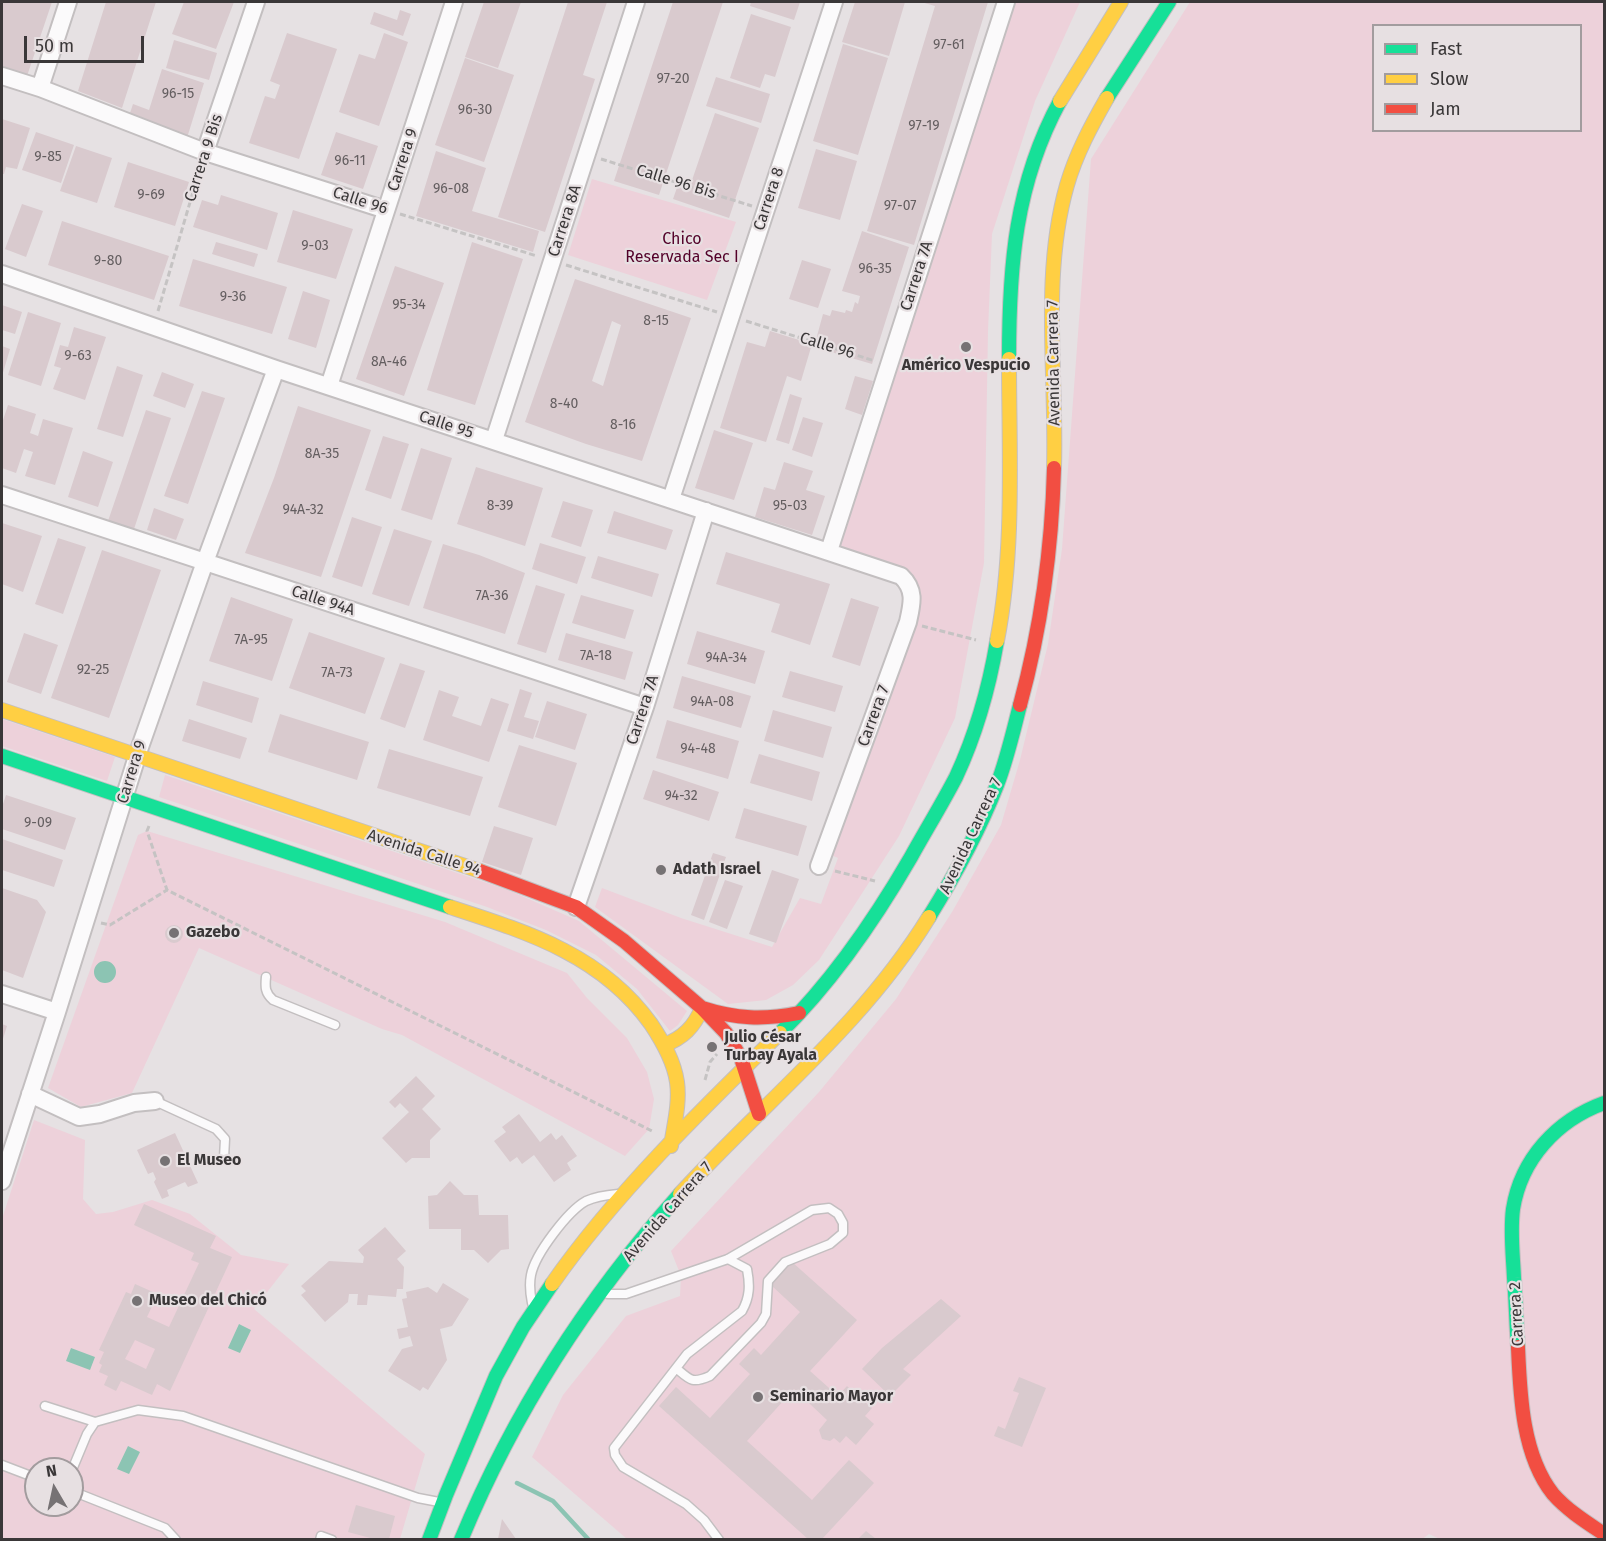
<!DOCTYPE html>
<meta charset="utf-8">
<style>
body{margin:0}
#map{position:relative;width:1606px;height:1541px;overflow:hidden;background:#e6e1e3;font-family:"Fira Sans",sans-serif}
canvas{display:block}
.frame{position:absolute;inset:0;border:3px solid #3a3738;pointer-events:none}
.legend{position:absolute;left:1372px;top:24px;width:210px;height:108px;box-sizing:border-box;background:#e7e0e2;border:2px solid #a29c9e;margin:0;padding:8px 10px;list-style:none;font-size:18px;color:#3a3738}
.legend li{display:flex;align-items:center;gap:12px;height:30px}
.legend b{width:30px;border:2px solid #a29c9e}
.north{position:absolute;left:24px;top:1457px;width:60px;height:60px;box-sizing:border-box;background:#e7e0e2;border:2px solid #a29c9e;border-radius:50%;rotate:351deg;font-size:16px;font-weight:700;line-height:24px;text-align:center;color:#3a3738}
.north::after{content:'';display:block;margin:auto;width:21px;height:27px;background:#767274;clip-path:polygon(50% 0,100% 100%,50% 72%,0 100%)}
.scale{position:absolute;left:24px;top:36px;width:120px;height:27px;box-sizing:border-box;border:3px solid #3a3738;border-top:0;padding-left:8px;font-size:18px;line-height:21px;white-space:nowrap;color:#3a3738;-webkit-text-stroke:4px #e7e0e2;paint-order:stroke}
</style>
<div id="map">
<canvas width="1606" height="1541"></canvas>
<div class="frame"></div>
<ul class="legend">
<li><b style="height:8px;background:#16e098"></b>Fast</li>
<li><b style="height:8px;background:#ffcf43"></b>Slow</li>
<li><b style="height:8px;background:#f24e42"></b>Jam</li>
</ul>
<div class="north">N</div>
<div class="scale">50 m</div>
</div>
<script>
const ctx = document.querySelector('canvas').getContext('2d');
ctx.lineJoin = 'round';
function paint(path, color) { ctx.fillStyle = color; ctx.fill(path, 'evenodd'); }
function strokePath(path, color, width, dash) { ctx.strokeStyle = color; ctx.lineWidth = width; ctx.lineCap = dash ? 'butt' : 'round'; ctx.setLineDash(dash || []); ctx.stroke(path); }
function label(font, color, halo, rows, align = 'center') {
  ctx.font = font + ' "Fira Sans",sans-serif'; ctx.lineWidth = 4.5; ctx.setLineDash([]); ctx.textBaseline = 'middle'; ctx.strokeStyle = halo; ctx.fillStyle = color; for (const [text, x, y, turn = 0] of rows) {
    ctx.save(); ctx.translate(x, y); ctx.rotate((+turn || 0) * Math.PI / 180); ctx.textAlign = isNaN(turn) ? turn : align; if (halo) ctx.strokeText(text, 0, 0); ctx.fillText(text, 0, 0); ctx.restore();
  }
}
const green = new Path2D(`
 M1006,2H1080L1035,101L992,234L988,331L984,563L955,718L899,836L819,960L793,985L766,1000L728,1004L595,907L602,888L681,918L772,947L800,898L821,904L838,858L824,852L908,622L909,584L829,551Z
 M1190,2H1604V1539L1442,1540L1429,1534L1421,1540L627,1539L532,1457L563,1395L626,1316L680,1296L681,1276L671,1251L819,1092L896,999L952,912L1001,825L1020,760L1048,644L1062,549L1091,159ZM1374,26H1580V130H1374Z
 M592,179L736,222L707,300L568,255Z
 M2,719L115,757L107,781L2,746Z
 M165,775L508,890L579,921L687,1011L678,1025L670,1031L637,989L596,955L546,930L487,907L159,797Z
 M147,831L445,922L567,973L587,998L627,1038L647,1072L654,1099L649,1129L625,1156L402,1035L382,1029L199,948L132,1093L81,1107L48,1088L138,835Z
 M34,1120L85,1140L83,1199L96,1214L113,1212L152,1200L190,1214L241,1255L289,1264L254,1309L425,1454L400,1539L2,1540V1219ZM36,1469H72V1505H36Z`);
const water = new Path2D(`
 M94 972a11 11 0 1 1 22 0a11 11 0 1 1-22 0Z
 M239,1324L251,1330L240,1353L228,1348Z
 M71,1348L95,1357L90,1370L66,1361Z
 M128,1446L140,1452L129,1474L117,1469Z`);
const stream = new Path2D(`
 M517,1483L553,1501L589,1540`);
const building = new Path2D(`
 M2,2H52L27,76L2,68Z
 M106,2H156L122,108L78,91Z
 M184,2H234L216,49L172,34Z
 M484,2H521L498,68L465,57Z
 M568,2H607L583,75L595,79L545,232L498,217Z
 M673,2H723L659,195L614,181Z
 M751,2H800L794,20L750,6Z
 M855,2H905L889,56L842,42Z
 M921,2H988L914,245L867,231L935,6Z
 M400,10L411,14L403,36L370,24L374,12L397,20Z
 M751,14L791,27L775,77L765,74L760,88L730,78Z
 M287,33L337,49L299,159L249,143L265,96L275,99L280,85L270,81Z
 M384,33L408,42L379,126L339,112L359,54L375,59Z
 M174,40L217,53L209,80L166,68Z
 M843,44L888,58L858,155L813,141Z
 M465,58L514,75L484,162L435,145Z
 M162,69L204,83L187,138L128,119L133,104L149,110Z
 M716,77L770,94L761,123L706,106Z
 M715,113L759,128L729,218L673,199L679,182L690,186Z
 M2,119L30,128L17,169L6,167L4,174H2Z
 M36,132L74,145L61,183L22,170Z
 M336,132L378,146L363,189L321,175Z
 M76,146L112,158L97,203L60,191Z
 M816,149L857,161L840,220L798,208Z
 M436,151L486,168L472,211L539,231L533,252L416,216Z
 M128,162L189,182L175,226L114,207Z
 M221,195L278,213L267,250L193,227L202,200L218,205Z
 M22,204L43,211L26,257L5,249Z
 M293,210L353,229L336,279L277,262Z
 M62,221L169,256L154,300L48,265Z
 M862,231L909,247L872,364L814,347L823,314L830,316L832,310L845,313L846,310L852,312L855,302L858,304L860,296L842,291Z
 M216,242L258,254L254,267L212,254Z
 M472,242L523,259L475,405L427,390Z
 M193,259L287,287L272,334L179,306Z
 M802,260L831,269L818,308L789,299Z
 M395,266L444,283L404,396L356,379Z
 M575,279L691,318L642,461L586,444L525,422ZM612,321L621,325L603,386L592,381Z
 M303,291L330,300L316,348L288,339Z
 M2,305L22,312L15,334L2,330Z
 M28,312L61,323L41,386L8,375Z
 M74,327L106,337L85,400L53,389L61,368L54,366L60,345L68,347Z
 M770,331L812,344L801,381L787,376L766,442L720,428L747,342L765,347Z
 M2,346L10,349L2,376Z
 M117,366L143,375L123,437L97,429Z
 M162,372L194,384L185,408L153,396Z
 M855,376L873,381L862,415L845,409Z
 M202,391L225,398L188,504L164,496Z
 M790,394L802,398L789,444L776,440Z
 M8,405L36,414L30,433L38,436L43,419L73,428L55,485L25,476L33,452L24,449L16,473L2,468V423Z
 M298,406L371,430L321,577L245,553L274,478Z
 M146,410L171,418L134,529L108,521Z
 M803,417L823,423L812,457L792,450Z
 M714,430L753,443L734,500L695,488Z
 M383,436L409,444L391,499L365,490Z
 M421,448L452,458L432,520L401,510Z
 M83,451L113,462L98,507L68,497Z
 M784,462L813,471L806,490L825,496L812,535L755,517L764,487L775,490Z
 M476,467L543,488L525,546L457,524Z
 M563,501L593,510L581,547L551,537Z
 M154,508L184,519L176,540L147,530Z
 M614,511L673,530L666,550L607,533Z
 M352,517L382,527L362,587L332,577Z
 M2,523L42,536L23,592L2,584Z
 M394,529L432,541L409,606L372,594Z
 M58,538L86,547L63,614L35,604Z
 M540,543L586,557L577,584L532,569Z
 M443,544L479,555L525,573L505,634L423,608Z
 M102,550L161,570L109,718L51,698Z
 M726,552L830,584L810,645L771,632L780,604L716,584Z
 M598,556L659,574L652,597L591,578Z
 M536,585L565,594L546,653L517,644Z
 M581,595L634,610L625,639L572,623Z
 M231,597L293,619L272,681L209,661Z
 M851,598L879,607L860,666L832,657Z
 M697,631L765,651L755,684L687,664Z
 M309,632L385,658L365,714L289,688Z
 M24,633L58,645L41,694L7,682Z
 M566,633L633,652L625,680L558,660Z
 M400,663L425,671L405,728L380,719Z
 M790,671L843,686L835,712L782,697Z
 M682,676L751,696L741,728L673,708Z
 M203,681L259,698L252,723L196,705Z
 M520,689L532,693L524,717L539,721L533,739L507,731Z
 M439,690L459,697L452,716L481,726L491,698L509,704L489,762L423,740Z
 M547,701L587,714L575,750L535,737Z
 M773,710L832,727L823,758L764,741Z
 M280,714L369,742L357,780L268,752Z
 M189,719L247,738L240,759L182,741Z
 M667,720L739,741L728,779L656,758Z
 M519,745L577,763L556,826L498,807Z
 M389,749L483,777L470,816L377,788Z
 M759,754L820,772L812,801L750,783Z
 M653,770L719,792L709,821L643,799Z
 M6,795L76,818L65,850L2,829V807Z
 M744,808L807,826L798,856L735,838Z
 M494,826L533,838L521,875L482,862Z
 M2,839L63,860L54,887L2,870Z
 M713,853L726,857L704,920L691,915Z
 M772,870L799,879L776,943L749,934Z
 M725,880L743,886L727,929L709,922Z
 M2,888L37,900L46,912L23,978L2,970Z
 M165 934a9 9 0 1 1 18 0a9 9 0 1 1-18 0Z
 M2,1024L7,1026L2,1042Z
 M416,1076L435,1096L422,1109L441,1129L430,1140V1158H412L406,1163L382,1138L409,1112L400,1103L395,1108L389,1102Z
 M519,1114L540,1142L551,1133L556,1140L562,1135L577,1156L567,1163L571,1170L554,1182L534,1155L522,1164L517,1157L510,1162L494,1141L506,1132L502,1127Z
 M175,1133L198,1183L188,1187L185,1182L167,1190L169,1196L162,1199L154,1182L156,1179L153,1172L148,1174L137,1150Z
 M450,1181L464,1195H478L479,1215H508L509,1249L501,1250L488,1263L474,1250H461V1229H429L428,1196L437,1195Z
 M144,1204L216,1236L210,1248L232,1257L170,1391L157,1384L152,1395L121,1381L116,1391L104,1385L108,1376L99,1372L102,1365L99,1363L104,1352L99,1350L126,1292L131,1294L135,1284L153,1292L151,1298L155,1300L147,1317L169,1327L199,1263L191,1260L194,1253L134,1225ZM135,1340L155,1349L146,1369L125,1359Z
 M385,1227L406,1251L397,1259L404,1267L403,1289H397L396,1297L368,1295L367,1305H357L358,1294H349L348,1302L325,1322L301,1295L306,1291L301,1286L329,1261L363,1263L364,1257L358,1250Z
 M792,1262L857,1320L810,1371L838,1396L847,1386L853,1392L863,1390L867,1393L869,1399L865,1402L872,1408L865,1416L874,1424L856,1445L846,1436L840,1443L834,1438L830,1441L822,1439L819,1430L827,1420L794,1389L747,1441L812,1500L849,1460L874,1483L822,1539H808L659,1406L676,1387L710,1418L750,1374L739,1364L754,1348L761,1355L800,1312L771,1285Z
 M443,1283L469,1299L452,1326L440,1329L447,1360L428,1390L423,1387L420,1391L388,1371L402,1349L413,1346L410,1336L399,1339L397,1329L408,1327L402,1299L407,1298L406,1292L428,1287L437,1293Z
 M941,1299L961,1316L903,1369L911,1375L890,1396L862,1369L882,1348Z
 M1019,1377L1046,1388L1022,1447L994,1436L998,1426L1005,1429L1019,1393L1013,1391Z
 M356,1505L395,1516L389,1539H374L348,1532Z
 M502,1519L516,1539H498Z
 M866,1531L876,1539H858Z`);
const path = new Path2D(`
 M601,159L752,206
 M400,214L537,256
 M566,265L717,312
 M158,311L201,165
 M746,321L875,361
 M922,626L976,640
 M149,826L147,831L167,890L654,1132
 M835,871L875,881
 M101,923L110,925L167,890
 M705,1080L710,1062L717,1054`);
const lane = new Path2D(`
 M266,977C265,987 265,993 273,1000L335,1025
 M155,1101L216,1129L225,1139L224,1158
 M608,1294H626L728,1259L812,1210L829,1208L838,1214L843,1223V1233L830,1244L785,1262L768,1281L766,1314L761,1323L710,1376C692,1384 690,1380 676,1368
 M532,1303C530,1293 529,1285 531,1275C535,1254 568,1211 586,1201C597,1196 607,1195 618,1194
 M45,1406L95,1422
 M2,1465L36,1478
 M72,1470L87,1434L95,1422L138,1410L183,1416L418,1498L439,1502
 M72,1491L165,1528L176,1540
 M320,1540L321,1536L332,1540
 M719,1540L704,1520L686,1504L623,1467L615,1455L614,1448L687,1354L742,1311C750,1297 750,1285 747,1269L728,1259`);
const street = new Path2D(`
 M2,76L40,88L205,152L386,210
 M40,88L68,2
 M205,152L256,2
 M2,274L276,369L901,576C916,590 912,604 908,622L819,866
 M329,386L454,2
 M494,440L636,2
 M2,495L645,707
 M671,499L834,2
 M829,551L1006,2
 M576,907L645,707L706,511
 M2,994L57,1012
 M30,1094L79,1117L100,1114L134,1103L155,1101
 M2,1181L57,1012L140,747L205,562L276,369`);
const fast = new Path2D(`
 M1107,98L1169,2
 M1009,359C1009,266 1015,184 1060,101
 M2,756L450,907
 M929,917C955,875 979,831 997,785C1007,759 1013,732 1020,705
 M780,1033C833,981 874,921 911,857C926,830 942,804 956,777C976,734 989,688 997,641
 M1518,1347C1516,1324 1516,1301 1514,1278C1513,1255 1510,1232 1513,1209C1521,1159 1557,1120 1604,1103
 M429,1540L446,1495L496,1376L523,1327L552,1284
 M461,1540C513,1414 589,1296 680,1194`);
const slow = new Path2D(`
 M1060,101L1121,2
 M1054,468C1057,374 1041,276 1067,185C1076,154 1091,126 1107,98
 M997,641C1015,548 1009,452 1009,359
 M2,710L480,871
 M450,907C527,932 602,955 651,1024C663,1042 674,1061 677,1082C680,1103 674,1125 671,1146
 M664,1045C683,1038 694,1027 702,1008
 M680,1194C765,1101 862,1026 929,917
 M552,1284C614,1195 702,1109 780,1033`);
const jam = new Path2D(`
 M1020,705C1041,628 1052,548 1054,468
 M480,871L576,907L624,941L702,1008L726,1033L741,1058L759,1114
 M702,1008C736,1019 764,1020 799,1013
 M1518,1347C1520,1394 1522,1455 1553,1494C1567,1510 1586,1522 1604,1534`);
const markers = [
 [966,347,6,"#767274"],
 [661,870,6,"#767274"],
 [174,933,6,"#767274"],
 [712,1047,6,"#767274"],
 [165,1161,6,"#767274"],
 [137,1301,6,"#767274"],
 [758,1397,6,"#767274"]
];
const numberNames = [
 ["97-61",949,45],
 ["97-20",673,79],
 ["96-15",178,94],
 ["96-30",475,110],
 ["97-19",924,126],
 ["9-85",48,157],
 ["96-11",350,161],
 ["96-08",451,189],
 ["9-69",151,195],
 ["97-07",900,206],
 ["9-03",315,246],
 ["9-80",108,261],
 ["96-35",875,269],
 ["9-36",233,297],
 ["95-34",409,305],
 ["8-15",656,321],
 ["9-63",78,356],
 ["8A-46",389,362],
 ["8-40",564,404],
 ["8-16",623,425],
 ["8A-35",322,454],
 ["8-39",500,506],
 ["95-03",790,506],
 ["94A-32",303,510],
 ["7A-36",492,596],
 ["7A-95",251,640],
 ["7A-18",596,656],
 ["94A-34",726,658],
 ["92-25",93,670],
 ["7A-73",337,673],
 ["94A-08",712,702],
 ["94-48",698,749],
 ["94-32",681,796],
 ["9-09",38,823]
];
const streetNames = [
 ["Carrera 9 Bis",204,158,-72],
 ["Carrera 9",403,160,-72],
 ["Calle 96 Bis",676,182,17],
 ["Carrera 8",769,199,-72],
 ["Calle 96",360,201,18],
 ["Carrera 8A",565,221,-72],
 ["Carrera 7A",917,276,-72],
 ["Calle 96",827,346,17],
 ["Avenida Carrera 7",1054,363,-91],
 ["Calle 95",446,425,18],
 ["Calle 94A",323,601,18],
 ["Carrera 7A",643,710,-72],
 ["Carrera 7",874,716,-70],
 ["Carrera 9",132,772,-73],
 ["Avenida Carrera 7",971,836,-65],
 ["Avenida Calle 94",424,853,18],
 ["Avenida Carrera 7",668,1212,-49],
 ["Carrera 2",1517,1314,-93]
];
const parkNames = [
 ["Chico",682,240],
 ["Reservada Sec I",682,258]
];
const poiNames = [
 ["Américo Vespucio",966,366,"center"],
 ["Adath Israel",673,870],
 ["Gazebo",186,933],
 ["Julio César",724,1038],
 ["Turbay Ayala",724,1056],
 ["El Museo",177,1161],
 ["Museo del Chicó",149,1301],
 ["Seminario Mayor",770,1397]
];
paint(green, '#edd1da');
paint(water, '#8cc4b3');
strokePath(stream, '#8cc4b3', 4.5);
paint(building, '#d9cace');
strokePath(lane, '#c3bfc0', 11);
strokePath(street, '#c3bfc0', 20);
strokePath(fast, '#c3bfc0', 16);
strokePath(slow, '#c3bfc0', 16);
strokePath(jam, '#c3bfc0', 16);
strokePath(path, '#c5c3c3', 3, [6, 3]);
strokePath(lane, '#fbfafb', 8);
strokePath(street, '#fbfafb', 16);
strokePath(fast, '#16e098', 14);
strokePath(slow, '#ffcf43', 14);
strokePath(jam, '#f24e42', 14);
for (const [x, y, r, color] of markers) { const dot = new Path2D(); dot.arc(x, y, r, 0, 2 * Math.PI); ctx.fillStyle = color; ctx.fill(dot); strokePath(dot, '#e7e0e2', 2); }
label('14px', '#645e60', null, numberNames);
label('16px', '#3a3738', '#e7e0e2', streetNames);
label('16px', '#530029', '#e7e0e2', parkNames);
label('bold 16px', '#3a3738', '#e7e0e2', poiNames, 'left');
</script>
